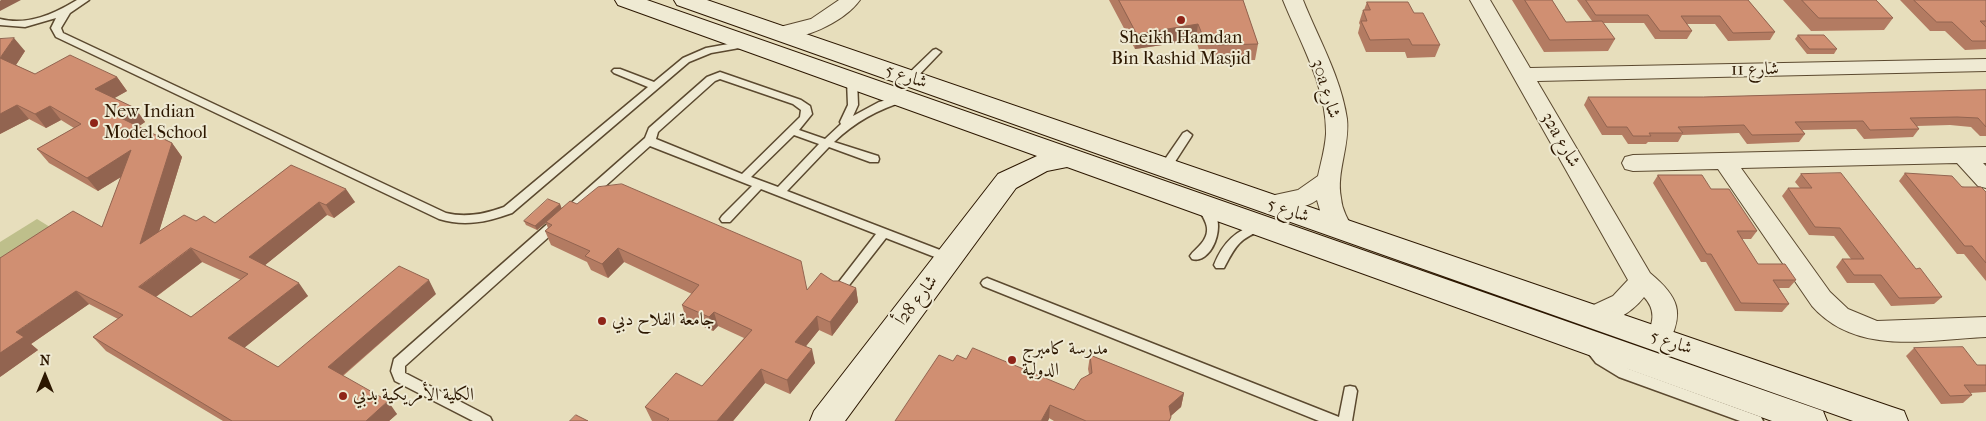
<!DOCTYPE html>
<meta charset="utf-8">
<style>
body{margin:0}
#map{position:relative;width:1986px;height:421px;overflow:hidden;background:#e7debc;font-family:"IM FELL French Canon",serif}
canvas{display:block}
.north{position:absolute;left:20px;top:351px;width:50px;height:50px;-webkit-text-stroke:4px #efead3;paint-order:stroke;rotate:0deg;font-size:14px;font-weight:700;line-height:20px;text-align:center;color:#2c1700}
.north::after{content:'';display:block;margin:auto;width:18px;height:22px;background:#2c1700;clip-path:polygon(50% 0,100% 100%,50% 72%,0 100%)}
</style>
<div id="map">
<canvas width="1986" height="421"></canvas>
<div class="north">N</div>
</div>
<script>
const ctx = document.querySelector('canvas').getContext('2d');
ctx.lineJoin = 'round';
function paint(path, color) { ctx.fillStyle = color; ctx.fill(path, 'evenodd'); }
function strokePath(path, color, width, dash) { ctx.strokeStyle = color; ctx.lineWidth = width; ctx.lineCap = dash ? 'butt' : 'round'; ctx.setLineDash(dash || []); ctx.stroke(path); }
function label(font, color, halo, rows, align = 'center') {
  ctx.font = font + ' "IM FELL French Canon",Amiri,serif'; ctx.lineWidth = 4; ctx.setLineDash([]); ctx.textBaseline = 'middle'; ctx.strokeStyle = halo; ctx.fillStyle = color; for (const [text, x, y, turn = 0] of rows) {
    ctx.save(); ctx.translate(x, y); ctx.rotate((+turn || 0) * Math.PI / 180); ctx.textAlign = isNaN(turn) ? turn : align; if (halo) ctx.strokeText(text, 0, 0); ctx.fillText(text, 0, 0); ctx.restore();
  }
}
const green = new Path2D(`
 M37,219L63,235L0,275V242Z`);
const lane = new Path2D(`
 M77,0H89L70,13L61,28L63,33L446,213C466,218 485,214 504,207L648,87L614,73L612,71L614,69H620L654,82L683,58L706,48L745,41L750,44L745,47L711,53L689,62L512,213C487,222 465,227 439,219L56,37L51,28L56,18L25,27L0,25V19C28,26 54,14 77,0Z
 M936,49L941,52L939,54L914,80H906L905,78L906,76L933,50Z
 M720,72L801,100L810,106L812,114L799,130L825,139L841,124L840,122L848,105L847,80L848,78L852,77L857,80L858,105L853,116L879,102L902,96L906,97L907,99L906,101C878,109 855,122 834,142L878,156L879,159L878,162H870L829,147L787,191L953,255L955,258L953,261H945L886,238L843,293H835L833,290L835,287L876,234L761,189L730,222H722L720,219L722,216L752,186L650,146L405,366V373L490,417L492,421H473L395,381L391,371L394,359L645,138L649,128L707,77ZM720,79L793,104L801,110L800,117L742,174L656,139L658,132L715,81ZM794,135L819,144L778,187L751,177Z
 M1187,131L1192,135L1191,137L1169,171H1161L1160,168L1161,165L1183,133Z
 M1203,203C1232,212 1214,266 1192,259L1190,256C1193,251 1198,248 1201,244C1213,230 1205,220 1197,207Z
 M1260,223L1266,227L1264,230C1240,237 1235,247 1224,268H1216L1214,265C1223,242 1236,230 1260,223Z
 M987,278L1339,417L1345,387L1350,386L1355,387L1357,391L1352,421H1319L983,286L981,283L983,280Z
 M1591,344L1595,345L1604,355L1629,369L1761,417L1763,421H1740L1619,377L1596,363L1585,349L1587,345Z`);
const street = new Path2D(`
 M839,0H860C844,22 799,44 772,37L769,33L772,29L811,19Z
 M1283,0H1303C1318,38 1341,77 1347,119C1350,146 1336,172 1341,198C1342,210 1348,220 1354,230L1351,236L1342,239L1333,236L1321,214L1317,200C1305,209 1275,214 1261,210L1257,204L1261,198L1298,190L1318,176C1321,162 1325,149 1326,134C1327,88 1300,42 1283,0Z
 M1470,0H1490L1530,68L1986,59V71L1537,81L1650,273C1679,297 1685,313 1667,346L1658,350L1649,346L1645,339C1653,324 1657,311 1644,297C1632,313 1605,330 1585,323L1581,316L1585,309L1613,296L1628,280Z
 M1986,147V163H1983L1986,166V188L1978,186L1957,163L1741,168L1830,292L1848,309L1877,321L1986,317V337C1926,340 1856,356 1812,306L1718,169L1633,171L1625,169L1622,163L1625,157L1633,155Z`);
const secondary = new Path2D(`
 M615,0H647L1823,411L1827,421H1772L1067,167L1047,171L1016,188L845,421H810L814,411L998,174L1037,156L618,5Z
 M674,0H707L1892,407L1904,411L1908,421H1853L677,5Z`);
const wall = new Path2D(`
 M1109,0H1243L1258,44L1255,60H1215L1211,49L1199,50L1196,40L1135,49Z
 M1512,0H1552L1566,22L1592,21L1577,0H1748L1775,32L1770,40L1728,41L1715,24H1687L1692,31L1687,39H1655L1644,23H1603L1615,39L1608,51L1544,52Z
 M1783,0H1876L1893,18L1884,30L1811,31Z
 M1900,0H1986V49L1965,50L1945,31H1930Z
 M1367,2L1414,13L1440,45L1435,57L1407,58L1405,52H1366L1358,33L1360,25L1359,23L1363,10H1364Z
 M1798,35L1837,49L1834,54H1807L1795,39Z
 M2,39L25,51L16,65L35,74L117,77L127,91L114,98L135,108L145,122L139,126L172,143L182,157L159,231L196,221L215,223L291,165L355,202L334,218L327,215L265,265L308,296L244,348L278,367L436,294L343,376L397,414L389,421H223L106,351L93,337L118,319L89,304L31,344L38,350L0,377L102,227L121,177L98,191L49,163L37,149L74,128L61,120L46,128L29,119L0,134ZM202,262L241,280L191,317L156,297Z
 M1986,90V136H1980L1971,127L1950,125L1917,126L1919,129L1913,137L1864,139L1856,129L1802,130L1805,134L1799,142L1747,144L1739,133L1682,135L1678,142H1648L1646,144H1628L1622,135H1602L1584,105L1588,97H1703Z
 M1905,173L1986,192V281L1964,254H1957L1899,181Z
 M1801,174L1916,269L1942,297L1934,304L1891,306L1874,283H1847L1836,267L1842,259H1851L1834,236L1809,235L1782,196L1788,188H1800L1795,182Z
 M1658,175L1711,189L1757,231L1751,239H1742L1758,264L1796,280L1789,288H1779L1789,304L1782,312L1735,311L1706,262H1701L1653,183Z
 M560,204L561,209L807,290L833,281L856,288L858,302L832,336L819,330L806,346L815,363L790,394L765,383L733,421H652L645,407L702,386L744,338L718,326L713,331L686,319L682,305L692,294L624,262L608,278L591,270L587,262L551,245L545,231L548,228L546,223L537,230L526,225L524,221Z
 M1914,348L1977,365H1986V392L1970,393L1972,395L1963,403L1941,404L1906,356Z
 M1090,355L1184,393L1181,407L1171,416L1170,421H1054L953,361L1074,390L1089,374L1088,369Z`);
const shadedWall = new Path2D(`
 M1,0H21L0,11V1Z
 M1198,24L1196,40L1135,49L1137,34Z
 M14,38L25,51L12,71L0,58Z
 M117,77L127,91L106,103L95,89Z
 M17,105L29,119L0,134V114Z
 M50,106L61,120L46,128L35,114Z
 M135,108L145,122L132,131L121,118Z
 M172,143L182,157L151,258L140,244Z
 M131,150L142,164L98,191L87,178Z
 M346,189L355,202L334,218L326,205Z
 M319,202L327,215L259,270L249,257Z
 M560,204L562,209L537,230L535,226Z
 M191,248L202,262L150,301L139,287Z
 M618,248L624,262L608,278L602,264Z
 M429,280L436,294L337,380L328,367Z
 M299,283L308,296L239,352L228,338Z
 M856,288L858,302L832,336L830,322Z
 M76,291L89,304L31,344L38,350L0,377V353L16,332Z
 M714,312L718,326L713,331L709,317Z
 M817,316L819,330L798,356L795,342Z
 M812,349L815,363L790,394L787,380Z
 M761,369L765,383L733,421H717Z
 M1184,393L1181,407L1167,419L1169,406Z
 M388,401L397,414L389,421H366Z
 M1050,405L1049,419L1048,421H1041Z`);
const building = new Path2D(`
 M1119,0H1243L1258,44L1218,45L1214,34H1202L1198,24L1137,34Z
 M1525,0H1552L1566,22L1602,21L1615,39L1550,40Z
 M1586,0H1748L1775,32L1733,33L1720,16H1681L1692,31H1660L1648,15H1596Z
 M1802,0H1876L1893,18H1819Z
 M1914,0H1986V21H1980L1986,27V41H1972L1952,22H1937Z
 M1367,2H1408L1414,13H1423L1440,45H1412L1409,39L1370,40L1361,21H1367L1363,10H1370Z
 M1798,35H1824L1837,49H1810Z
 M14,38L0,58L35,74L70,55L117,77L95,89L135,108L121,118L172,143L140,244L184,215L196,221L204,216L215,223L291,165L346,189L326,205L319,202L249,257L299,283L228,338L278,367L399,266L429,280L328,367L388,401L366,421H232L93,337L123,315L76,291L16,332L24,337L0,353V258L73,211L102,227L131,150L87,178L37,149L81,124L50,106L35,114L17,105L0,114V39ZM191,248L248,274L191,317L139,287Z
 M1986,90V127L1978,118L1957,117L1910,118L1919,129L1870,130L1863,121L1795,122L1805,134L1752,135L1744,125L1678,127L1683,133H1649L1651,136H1633L1627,127H1607L1588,97H1703Z
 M1841,173L1916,269L1920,268L1942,297L1899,298L1881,275H1854L1842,259H1864L1840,228L1815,227L1788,188H1812L1801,174Z
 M1905,173L1952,176L1962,187H1981L1986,192V263L1972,246H1965Z
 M1658,175H1702L1711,189H1729L1757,231H1737L1758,264H1785L1796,280H1773L1789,304L1741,303L1711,254H1707Z
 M622,184L801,261L807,290L821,273L833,281H839L856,288L830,322L817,316L795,342L812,349L787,380L761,369L717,421H667L669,419L645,407L676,373L702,386L752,330L714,312L709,317L682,305L699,285L618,248L602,264L585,256L590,251L545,231L552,225L546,222L570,201L577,204L598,187Z
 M548,199L560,204L535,226L524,221Z
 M1963,347L1977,365H1986V385H1964L1972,395L1950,396L1914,348Z
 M973,348L1074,390L1081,379L1092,373L1090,355L1184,393L1169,406L1171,417L1169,421H1086L1050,405L1041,421H895L939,355L953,361L957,355L966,359Z
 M576,415L588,421H570Z`);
const markers = [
 [1181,20,5,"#8f2418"],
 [94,123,5,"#8f2418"],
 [602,321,5,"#8f2418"],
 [1012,360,5,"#8f2418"],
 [343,396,5,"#8f2418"]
];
const poiNames = [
 ["Sheikh Hamdan",1181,39,"center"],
 ["Bin Rashid Masjid",1181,60,"center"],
 ["New Indian",104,113],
 ["Model School",104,134],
 ["جامعة الفلاح دبي",612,321],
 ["مدرسة كامبرج",1022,350],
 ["الدولية",1022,371],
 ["الكلية الأمريكية بدبي",353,396]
];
const streetNames = [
 ["شارع 11",1755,70,-1],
 ["شارع 5",906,77,19],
 ["30a شارع",1325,89,73],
 ["32a شارع",1560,140,60],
 ["شارع 5",1288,211,19],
 ["شارع 28أ",917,301,-53],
 ["شارع 5",1671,343,19]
];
paint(green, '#bebf8b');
strokePath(lane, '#5b492f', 3);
strokePath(street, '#5b492f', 2);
strokePath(secondary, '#2c1700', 2);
paint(lane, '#efead3');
paint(street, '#efead3');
paint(secondary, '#efead3');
paint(wall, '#b37b62');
paint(shadedWall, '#926450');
paint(building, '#d08f72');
strokePath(building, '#926450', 1);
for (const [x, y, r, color] of markers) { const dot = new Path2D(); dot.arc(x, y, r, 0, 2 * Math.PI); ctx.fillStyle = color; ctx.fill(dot); strokePath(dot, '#efead3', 2); }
label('18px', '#2c1700', '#efead3', poiNames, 'left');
label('18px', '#2c1700', '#efead3', streetNames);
</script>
